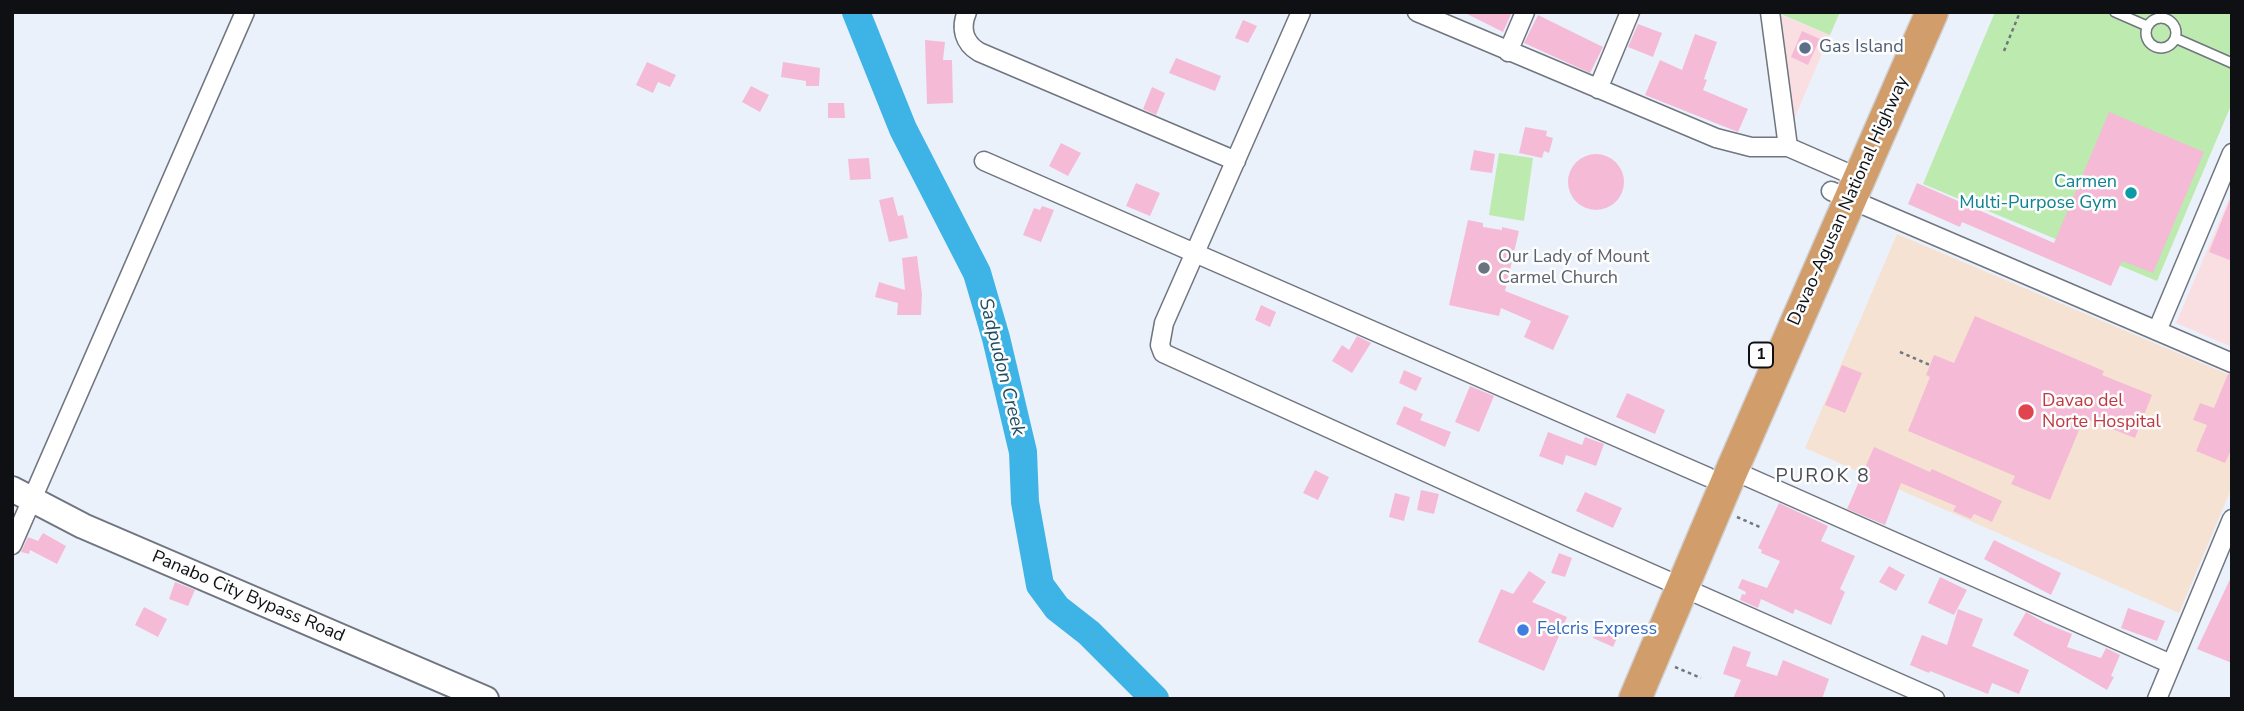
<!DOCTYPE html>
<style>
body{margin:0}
#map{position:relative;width:2244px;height:711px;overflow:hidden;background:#eaf1fb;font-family:"Nunito Sans",sans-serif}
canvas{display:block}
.frame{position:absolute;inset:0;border:14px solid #0e1014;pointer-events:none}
</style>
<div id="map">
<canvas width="2244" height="711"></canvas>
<div class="frame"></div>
</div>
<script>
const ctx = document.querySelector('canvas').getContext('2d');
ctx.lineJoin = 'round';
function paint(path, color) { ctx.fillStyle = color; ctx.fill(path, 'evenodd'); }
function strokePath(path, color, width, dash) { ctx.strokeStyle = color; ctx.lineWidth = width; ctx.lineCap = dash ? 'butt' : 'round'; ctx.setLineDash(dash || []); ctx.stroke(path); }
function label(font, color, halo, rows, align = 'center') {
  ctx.font = font + ' "Nunito Sans",sans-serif'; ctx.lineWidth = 5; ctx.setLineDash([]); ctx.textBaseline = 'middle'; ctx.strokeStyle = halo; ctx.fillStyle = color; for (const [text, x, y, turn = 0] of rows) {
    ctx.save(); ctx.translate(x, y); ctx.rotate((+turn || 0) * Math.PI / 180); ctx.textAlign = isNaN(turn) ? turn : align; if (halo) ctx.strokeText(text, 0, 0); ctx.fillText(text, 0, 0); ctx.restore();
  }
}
const commercial = new Path2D(`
 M1776,13L1830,35L1792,124Z
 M2232,192V347L2176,323Z`);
const medical = new Path2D(`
 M1897,234L2232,376V487L2179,613L1805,448Z`);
const green = new Path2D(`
 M1776,12H1840L1830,35Z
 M1995,12H2232V103L2157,281L1923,184Z
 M1499,153L1533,158L1524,221L1489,215Z`);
const river = new Path2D(`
 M856,12L903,129L977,273L996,338L1023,452L1025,502L1040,585L1057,608L1089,633L1155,699`);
const building = new Path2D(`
 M1463,12H1512L1503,32Z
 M1538,15L1603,47L1590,73L1524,43Z
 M1243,20L1257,26L1248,43L1235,38Z
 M1638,24L1662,33L1653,57L1628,47Z
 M1802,31L1820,39L1808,65L1791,57Z
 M1695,34L1717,42L1704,79L1707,80L1703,90L1748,109L1738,132L1645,95L1660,60L1682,70Z
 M925,40L945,42L943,60H952L953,103L927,104Z
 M1176,58L1221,76L1215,91L1169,73Z
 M647,62L676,75L670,87L658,82L653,93L636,85Z
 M783,62L820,68L819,86H806V81L781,77Z
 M751,86L769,95L760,112L742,102Z
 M1152,87L1165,93L1156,115L1143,109Z
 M828,103H844L845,118H828Z
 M2109,112L2204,152L2153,273L2122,261L2111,286L1962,222L1960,227L1908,204L1917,183L2054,243Z
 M1525,127L1547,131L1546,136L1553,138L1549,153L1544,151L1542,158L1519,153Z
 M1061,143L1081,153L1068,176L1049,166Z
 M1474,150L1495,154L1492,173L1470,170Z
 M1568 182a28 28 0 1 1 56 0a28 28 0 1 1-56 0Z
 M869,158L871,179L850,180L848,159Z
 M1136,183L1160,193L1150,216L1126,206Z
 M893,197L898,216L903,215L908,238L889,242L879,200Z
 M2231,197H2232V261L2209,252Z
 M1042,206L1054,210L1041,242L1023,235L1034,208L1040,210Z
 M1468,220L1483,223V227L1502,230V227L1519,231L1505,291L1569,316L1553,350L1524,337L1531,321L1501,308L1499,316L1449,305Z
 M917,256L922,294L921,315H897L898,303L875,297L879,282L905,290L902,258Z
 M1261,305L1276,312L1270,327L1255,320Z
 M1975,316L2104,371L2102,375L2152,395L2135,438L2084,418L2050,500L2011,484L2015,476L1908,431L1930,377L1926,375L1934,355L1954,363Z
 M1357,336L1371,343L1352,373L1332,361L1342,345L1349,350Z
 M1842,365L1862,373L1845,413L1825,405Z
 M1404,370L1422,378L1416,391L1399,383Z
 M2228,374H2232V448L2225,463L2196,451L2207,425L2193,420L2200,403L2214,408Z
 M1470,386L1494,396L1479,432L1455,422Z
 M1627,393L1665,410L1655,434L1616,417Z
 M1404,406L1423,414L1420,420L1451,432L1445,447L1396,424Z
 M1548,432L1582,445L1585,437L1604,444L1596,466L1566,455L1563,465L1539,456Z
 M1874,447L1930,472L1932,469L2002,501L1992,522L1974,514L1971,519L1953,511L1956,506L1901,483L1885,525L1847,509Z
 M1315,470L1329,477L1318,500L1303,493Z
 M1421,490L1439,494L1434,514L1417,510Z
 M1585,492L1622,508L1613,528L1576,511Z
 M1395,493L1410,497L1404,521L1389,517Z
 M1779,503L1828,526L1821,541L1855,556L1840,589L1845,592L1831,625L1795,609L1793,614L1761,599L1758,608L1740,600L1742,594L1745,595L1746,592L1738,588L1742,579L1767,588L1780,561L1761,553L1762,550L1758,548Z
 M43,533L66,546L57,564L30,550L29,554L21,552L28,537L38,541Z
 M1994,540L2061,573L2051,595L1984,559Z
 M1559,553L1572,558L1565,577L1551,573Z
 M1889,566L1905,575L1896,591L1879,582Z
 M1529,571L1546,582L1532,602L1567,617L1544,671L1478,642L1501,589L1513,594Z
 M2232,575V663L2197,649Z
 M1940,577L1967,590L1954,615L1928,603Z
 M175,582L195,590L188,606L169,599Z
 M144,607L167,619L158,637L135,625Z
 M2128,608L2165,621L2157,641L2121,628Z
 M1958,609L1983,619L1972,646L2029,670L2019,694L1992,683L1988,694L1930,671L1929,673L1910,665L1922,635L1947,645Z
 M2026,612L2045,623L2072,634L2067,647L2101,658L2106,648L2120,655L2111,676L2114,677L2107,690L2013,635Z
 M1598,627L1618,636L1613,647L1593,638Z
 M1733,646L1751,652L1746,666L1777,676L1783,660L1829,679L1822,699H1733L1741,680L1723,674Z`);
const path = new Path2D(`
 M2004,51L2020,12
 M1900,352L1930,365
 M1737,517L1762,528
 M1675,667L1701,678`);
const lane = new Path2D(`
 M2115,12L2147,26
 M2146 33a15 15 0 1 1 30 0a15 15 0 1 1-30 0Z
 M2175,38L2232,63`);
const street = new Path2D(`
 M967,12C960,28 964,43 979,52L1236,161
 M1301,12L1164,323L1160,345L1163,353L1571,538L1935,699
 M1417,12L1716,138L1751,147H1788L1859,178
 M1770,12L1788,147
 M1508,52L1525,12
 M1598,89L1630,12
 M984,161L1708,477
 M1831,191L2232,363
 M2157,331L2232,153
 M1732,470L2171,664
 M12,545L245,12
 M2157,699L2232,519`);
const secondary = new Path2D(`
 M12,489L83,526L486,699`);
const highway = new Path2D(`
 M1635,699L1732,470L1932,12`);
const markers = [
 [1805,48,7,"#5c6f8a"],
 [2131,193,7,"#0f9aa8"],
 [1484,268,7,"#6b7280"],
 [2026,412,9,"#e0444e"],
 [1523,630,7,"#3f7fe0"]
];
const shields = [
 [1761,355,24]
];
const shieldNames = [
 ["1",1761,355]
];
const serviceNames = [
 ["Gas Island",1819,48]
];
const cultureNames = [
 ["Carmen",2117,183],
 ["Multi-Purpose Gym",2117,204]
];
const streetNames = [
 ["Davao-Agusan National Highway",1849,201,-66],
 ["Panabo City Bypass Road",248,597,23]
];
const worshipNames = [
 ["Our Lady of Mount",1498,258],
 ["Carmel Church",1498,279]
];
const healthNames = [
 ["Davao del",2042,402],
 ["Norte Hospital",2042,423]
];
const shopNames = [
 ["Felcris Express",1537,630]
];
const waterNames = [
 ["Sadpudon Creek",1001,367,76]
];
const neighbourhoodNames = [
 ["PUROK 8",1823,477]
];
paint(commercial, '#fadfe2');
paint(medical, '#f6e2d3');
paint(green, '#bdeaae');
strokePath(river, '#3eb3e5', 28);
paint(building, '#f5bbd6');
strokePath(lane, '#70757f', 12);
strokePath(street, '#70757f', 21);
strokePath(secondary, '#70757f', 28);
strokePath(highway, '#cfcfd0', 35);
strokePath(path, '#72767d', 2.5, [3.5, 3.5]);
strokePath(lane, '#fff', 9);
strokePath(street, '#fff', 18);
strokePath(secondary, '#fff', 24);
strokePath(highway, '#d19d6a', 32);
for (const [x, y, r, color] of markers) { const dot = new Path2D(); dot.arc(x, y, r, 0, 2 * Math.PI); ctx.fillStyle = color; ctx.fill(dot); strokePath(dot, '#fdfdfd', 2.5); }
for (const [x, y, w] of shields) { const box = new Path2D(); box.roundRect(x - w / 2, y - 12.5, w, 25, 5); ctx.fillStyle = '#fdfdfd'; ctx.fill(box); strokePath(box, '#0e1014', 2); }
label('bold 16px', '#0e1014', null, shieldNames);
label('18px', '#4e5e75', '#fdfdfd', serviceNames, 'left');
label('18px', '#0d838f', '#fdfdfd', cultureNames, 'right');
label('18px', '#0e1014', '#fdfdfd', streetNames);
label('18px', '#5b616d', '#fdfdfd', worshipNames, 'left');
label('18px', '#be3a42', '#fdfdfd', healthNames, 'left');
label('18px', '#366cbe', '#fdfdfd', shopNames, 'left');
label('italic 19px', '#1f4e63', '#fdfdfd', waterNames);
ctx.letterSpacing = '2px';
label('19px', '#464b54', '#fdfdfd', neighbourhoodNames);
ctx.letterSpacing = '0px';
</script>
